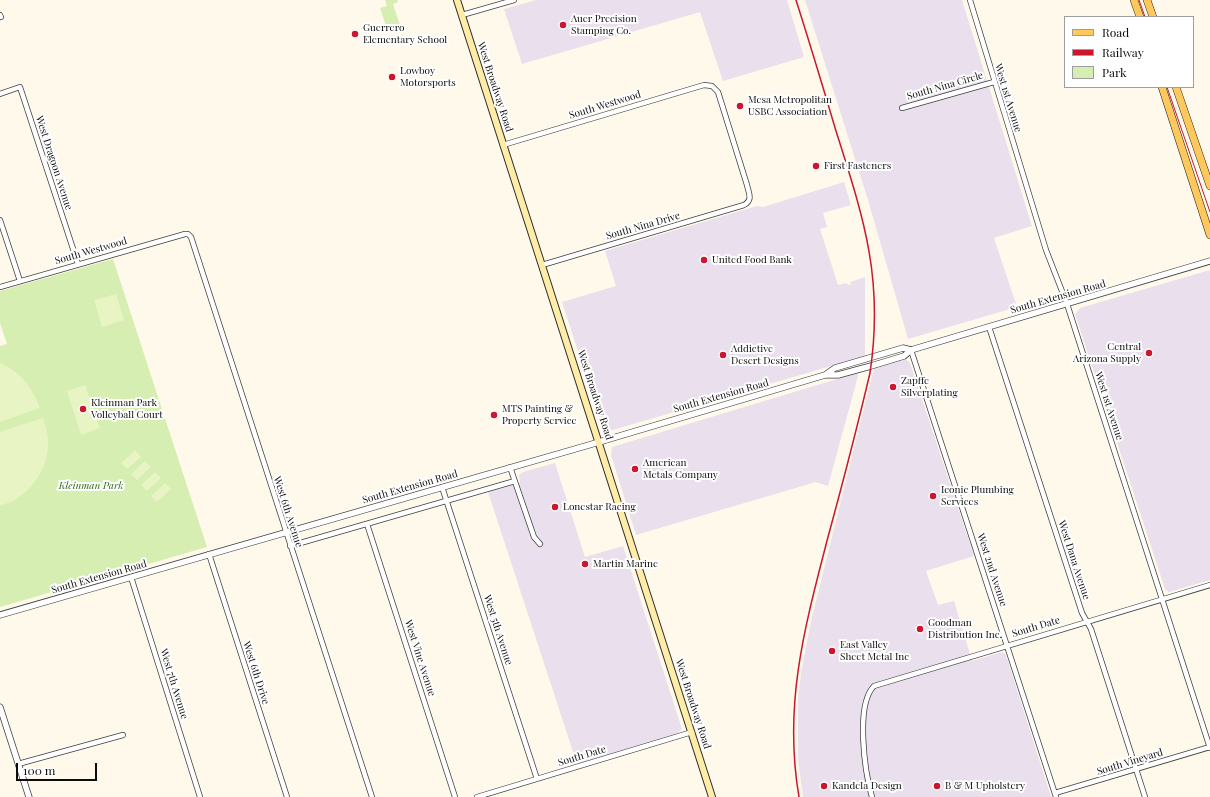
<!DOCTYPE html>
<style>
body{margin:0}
#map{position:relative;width:1210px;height:797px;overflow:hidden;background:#fff9ec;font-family:"Playfair Display",serif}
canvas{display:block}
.legend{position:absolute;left:1064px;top:16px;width:130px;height:72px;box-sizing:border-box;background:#fff;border:1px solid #9e9e9e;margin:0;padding:5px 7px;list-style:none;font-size:12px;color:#0c0c0c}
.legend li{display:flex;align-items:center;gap:8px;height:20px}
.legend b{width:20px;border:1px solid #9e9e9e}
.scale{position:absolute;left:16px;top:763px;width:81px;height:18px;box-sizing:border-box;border:2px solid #0c0c0c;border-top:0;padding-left:5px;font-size:12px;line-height:14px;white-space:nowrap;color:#0c0c0c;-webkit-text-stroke:3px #fff;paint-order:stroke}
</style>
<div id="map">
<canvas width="1210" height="797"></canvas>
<ul class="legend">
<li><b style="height:5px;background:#ffc85c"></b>Road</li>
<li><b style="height:5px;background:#cb162f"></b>Railway</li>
<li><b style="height:11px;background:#d6eeb1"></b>Park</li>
</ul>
<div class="scale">100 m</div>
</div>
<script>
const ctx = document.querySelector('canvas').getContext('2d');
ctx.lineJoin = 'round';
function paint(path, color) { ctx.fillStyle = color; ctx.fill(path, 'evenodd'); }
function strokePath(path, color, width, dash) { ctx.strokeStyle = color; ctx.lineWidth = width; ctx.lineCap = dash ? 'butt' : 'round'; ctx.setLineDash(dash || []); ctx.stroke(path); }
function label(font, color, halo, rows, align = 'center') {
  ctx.font = font + ' "Playfair Display",serif'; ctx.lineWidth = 4; ctx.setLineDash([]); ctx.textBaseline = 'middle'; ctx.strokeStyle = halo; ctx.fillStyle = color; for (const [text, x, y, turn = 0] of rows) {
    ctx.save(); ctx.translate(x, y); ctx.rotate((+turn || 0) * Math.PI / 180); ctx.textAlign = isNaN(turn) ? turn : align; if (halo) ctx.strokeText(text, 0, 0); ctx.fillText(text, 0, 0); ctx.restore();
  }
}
const industrial = new Path2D(`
 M536,0H787L804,57L723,81L700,12L522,64L504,9Z
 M805,0H962L1032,226L994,238L1017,307L908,339L868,200Z
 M844,182L851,205L823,213L827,227L820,229L838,285L847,283L848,285H851L850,282L865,277V356L613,430L607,431L603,428L562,302L616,286L605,251L757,206L763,207Z
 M1210,270V580L1169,592L1165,589L1075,314L1080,308Z
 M906,359L910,363L974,556L926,571L938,605L954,601L972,661L1002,652L1006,655L1051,797H803L798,759V699L801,673L811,621L874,368Z
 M857,373L858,376L828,486L816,482L636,535L611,455L612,447Z
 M555,463L585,557L623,546L682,729L678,733L577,764L488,492L520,483L519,475L523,472Z`);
const green = new Path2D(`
 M385,0H397L398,2L393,4L400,25L387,29L380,8L387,6Z
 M113,259L207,547L0,607V346L7,344L0,323V291Z`);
const pitch = new Path2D(`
 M116,294L124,320L102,327L94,300Z
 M0,363C21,372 32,387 40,408L0,422Z
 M85,385L100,428L81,435L67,391Z
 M43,418C46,426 48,434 48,443C49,469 27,501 0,505V432Z
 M135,450L141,457L127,469L121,463Z
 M145,461L151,467L137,480L131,474Z
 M155,472L161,478L147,491L141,485Z
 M165,483L171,489L157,502L151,496Z`);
const minor = new Path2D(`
 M970,0L1046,250L1067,304L1210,748
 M0,15L1,17
 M462,15L514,0
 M0,94L20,87L78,264
 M902,108L994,82
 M503,145L704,85L712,86L718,92L747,185C749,194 753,200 744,205L542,265
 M0,220L20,281
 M0,287L185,234H188L191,237L372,797
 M989,327L1082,613L1091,629L1145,797
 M911,350L1056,797
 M510,467L534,537L540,544
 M442,487L537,779
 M367,524L455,797
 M290,546L515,481
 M209,554L287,797
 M131,577L200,797
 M18,764L123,735
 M1055,793L1210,747
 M477,797L692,732
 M872,797C865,773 855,705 874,686L1210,585`);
const tertiary = new Path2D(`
 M825,375L835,368L903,348L911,350L1210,261
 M0,615L589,445L825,375H838L871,366L904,356L911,350
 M0,707L29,797`);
const secondary = new Path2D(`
 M457,0L712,797`);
const primary = new Path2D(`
 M1134,0L1140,17
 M1147,0L1153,17
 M1162,87L1210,235
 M1176,87L1210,186`);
const tram = new Path2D(`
 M1139,0L1145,17
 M1167,87L1210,212`);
const rail = new Path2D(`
 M796,0C810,44 823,87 836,131C864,219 884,279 870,373C857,428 843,482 828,537C805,626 783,704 799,797`);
const markers = [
 [563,25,4,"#cb162f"],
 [355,34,4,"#cb162f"],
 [392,77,4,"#cb162f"],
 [740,106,4,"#cb162f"],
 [816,166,4,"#cb162f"],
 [704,260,4,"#cb162f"],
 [1149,353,4,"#cb162f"],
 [723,355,4,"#cb162f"],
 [893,387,4,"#cb162f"],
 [83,409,4,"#cb162f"],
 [494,415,4,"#cb162f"],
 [635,469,4,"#cb162f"],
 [933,496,4,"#cb162f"],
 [555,507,4,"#cb162f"],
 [585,564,4,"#cb162f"],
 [920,629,4,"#cb162f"],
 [832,651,4,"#cb162f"],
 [824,786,4,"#cb162f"],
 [937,786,4,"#cb162f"]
];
const poiNames = [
 ["Auer Precision",571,19],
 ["Stamping Co.",571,31],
 ["Guerrero",363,28],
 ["Elementary School",363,40],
 ["Lowboy",400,71],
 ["Motorsports",400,83],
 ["Mesa Metropolitan",748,100],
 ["USBC Association",748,112],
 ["First Fasteners",824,166],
 ["United Food Bank",712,260],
 ["Central",1141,347,"right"],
 ["Arizona Supply",1141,359,"right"],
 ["Addictive",731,349],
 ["Desert Designs",731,361],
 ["Zapffe",901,381],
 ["Silverplating",901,393],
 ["Kleinman Park",91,403],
 ["Volleyball Court",91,415],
 ["MTS Painting &",502,409],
 ["Property Service",502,421],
 ["American",643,463],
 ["Metals Company",643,475],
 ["Iconic Plumbing",941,490],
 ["Services",941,502],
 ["Lonestar Racing",563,507],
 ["Martin Marine",593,564],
 ["Goodman",928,623],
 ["Distribution Inc.",928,635],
 ["East Valley",840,645],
 ["Sheet Metal Inc",840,657],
 ["Kandela Design",832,786],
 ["B & M Upholstery",945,786]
];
const streetNames = [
 ["South Nina Circle",945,86,-16],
 ["West Broadway Road",495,87,72],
 ["West 1st Avenue",1008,98,73],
 ["South Westwood",605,105,-17],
 ["West Dragoon Avenue",54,163,72],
 ["South Nina Drive",643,226,-16],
 ["South Westwood",91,251,-16],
 ["South Extension Road",1058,297,-16],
 ["West Broadway Road",595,395,72],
 ["South Extension Road",721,396,-16],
 ["West 1st Avenue",1109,406,72],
 ["South Extension Road",410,487,-16],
 ["West 6th Avenue",288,512,72],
 ["West Dana Avenue",1074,560,72],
 ["West 2nd Avenue",992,570,72],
 ["South Extension Road",99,577,-16],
 ["South Date",1036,627,-17],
 ["West 5th Avenue",498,630,72],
 ["West Vine Avenue",420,658,72],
 ["West 6th Drive",256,673,72],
 ["West 7th Avenue",174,684,73],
 ["West Broadway Road",693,704,72],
 ["South Date",582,756,-17],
 ["South Vineyard",1130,762,-17]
];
const parkNames = [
 ["Kleinman Park",91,486]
];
paint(industrial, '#eadfec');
paint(green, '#d6eeb1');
paint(pitch, '#e8f4c4');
strokePath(minor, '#3f3f3f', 6);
strokePath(tertiary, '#3f3f3f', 7);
strokePath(secondary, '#2e2e2e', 8);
strokePath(primary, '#1d1d1d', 8);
strokePath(minor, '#fff', 4.5);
strokePath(tertiary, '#fff', 5.5);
strokePath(secondary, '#ffeda7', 6);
strokePath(primary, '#ffc85c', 7);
strokePath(tram, '#cb162f', 1);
strokePath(rail, '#cb162f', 1.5);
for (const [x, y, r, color] of markers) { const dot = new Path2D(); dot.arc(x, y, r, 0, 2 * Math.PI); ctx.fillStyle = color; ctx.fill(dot); strokePath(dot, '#fff', 1.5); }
label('10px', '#0c0c0c', '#fff', poiNames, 'left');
label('10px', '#0c0c0c', '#fff', streetNames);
label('italic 10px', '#2f6b16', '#fff', parkNames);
</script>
